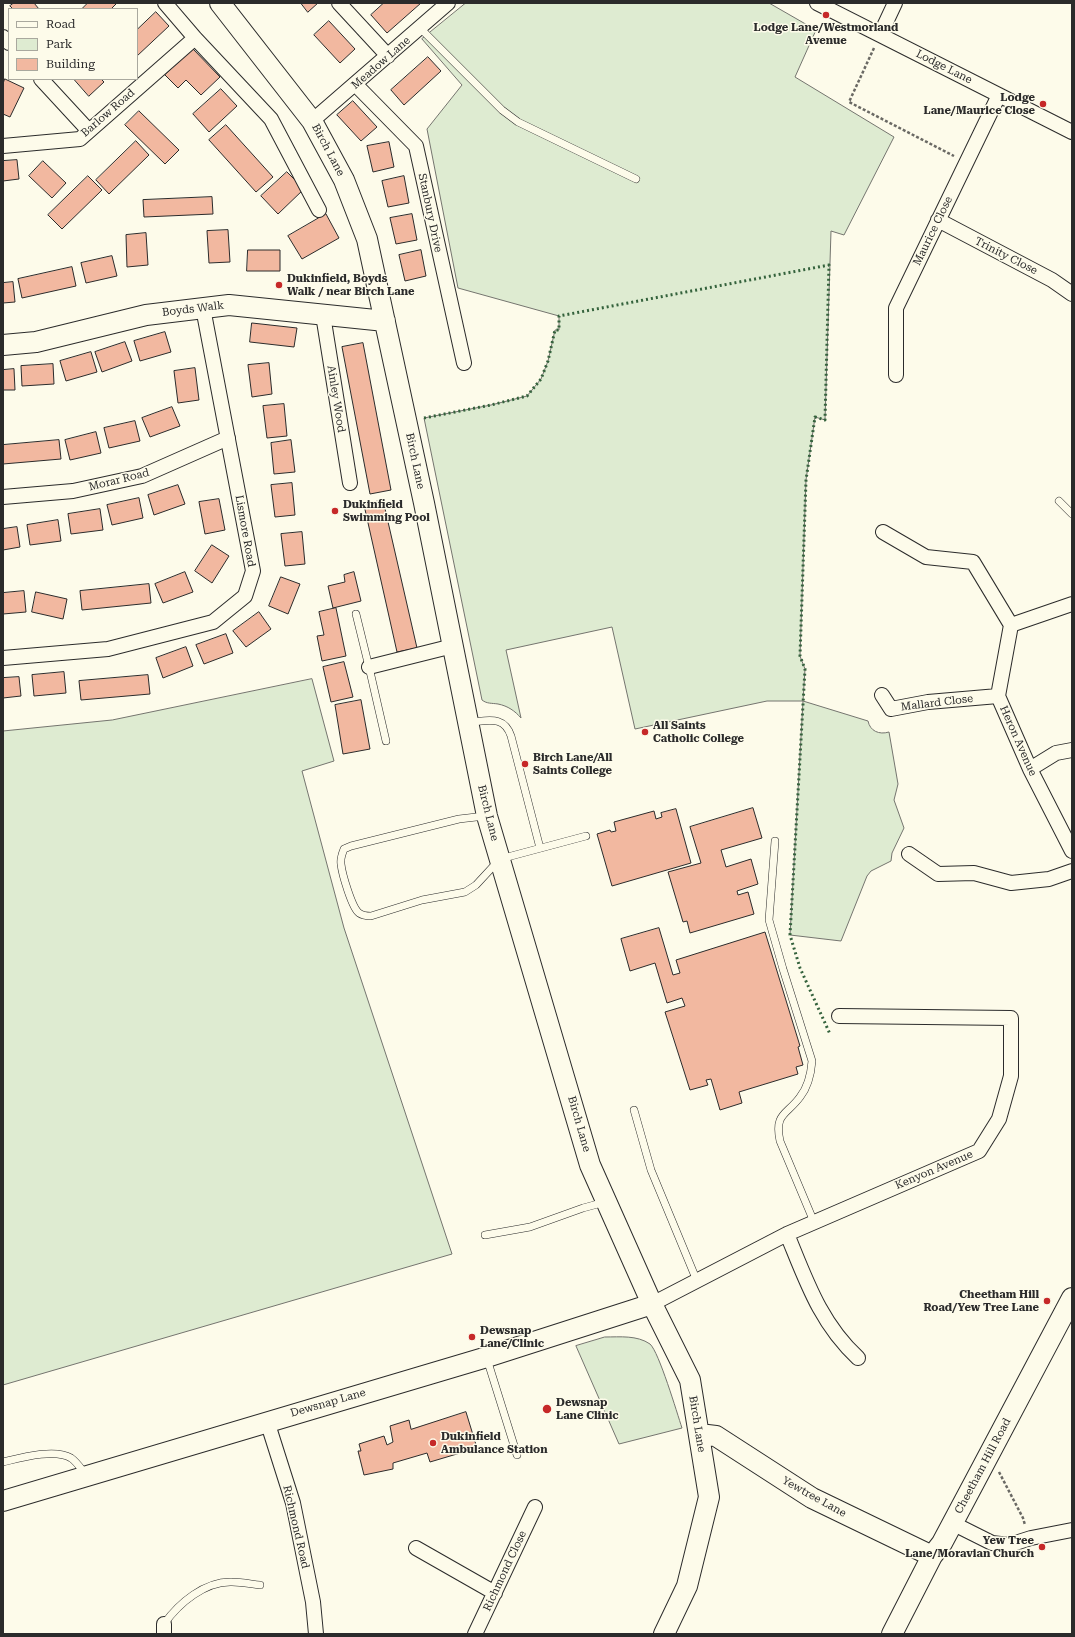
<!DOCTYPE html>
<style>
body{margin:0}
#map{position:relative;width:1075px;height:1637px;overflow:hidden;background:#fdfbea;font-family:"Roboto Serif",serif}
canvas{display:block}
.frame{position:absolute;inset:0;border:4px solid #2b2b2b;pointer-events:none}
.legend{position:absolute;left:8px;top:8px;width:130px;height:72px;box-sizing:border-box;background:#fdfbea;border:1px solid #a9a89e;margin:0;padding:5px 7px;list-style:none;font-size:12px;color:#2b2b2b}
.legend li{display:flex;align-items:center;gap:8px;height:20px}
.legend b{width:20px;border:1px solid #a9a89e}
</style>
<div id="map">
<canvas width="1075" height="1637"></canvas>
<div class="frame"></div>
<ul class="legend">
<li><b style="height:5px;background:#fdfbea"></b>Road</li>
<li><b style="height:11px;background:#deebd1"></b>Park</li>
<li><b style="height:11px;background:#f2b8a0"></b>Building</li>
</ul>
</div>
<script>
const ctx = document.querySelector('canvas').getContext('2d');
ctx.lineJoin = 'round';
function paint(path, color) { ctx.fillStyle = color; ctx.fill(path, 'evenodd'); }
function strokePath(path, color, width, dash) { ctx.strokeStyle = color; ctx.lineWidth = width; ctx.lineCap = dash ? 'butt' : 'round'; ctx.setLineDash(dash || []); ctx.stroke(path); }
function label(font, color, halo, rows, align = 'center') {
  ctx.font = font + ' "Roboto Serif",serif'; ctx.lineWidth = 3; ctx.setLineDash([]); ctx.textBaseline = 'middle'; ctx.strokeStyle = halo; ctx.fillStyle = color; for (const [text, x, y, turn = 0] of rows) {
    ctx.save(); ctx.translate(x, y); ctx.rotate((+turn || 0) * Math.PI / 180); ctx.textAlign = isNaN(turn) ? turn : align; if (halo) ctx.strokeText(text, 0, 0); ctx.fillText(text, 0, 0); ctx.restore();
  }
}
const green = new Path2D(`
 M466,3H769L816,30L795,77L894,137L844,235L831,231L825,420L815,417L806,480L800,656L805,669L803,701L868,721C870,731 879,735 889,732L898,784L894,800L904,828L892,853L891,861L871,871L867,876L841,941L790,935L803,701H767L635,729L612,627L506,650L521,718C515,711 508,706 498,704C492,703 487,704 482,700L424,418L491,405L527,396L541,379L548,361L555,330H559V316L458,288L427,129L462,85L422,39Z
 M312,679L334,761L302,771L344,928L452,1254L3,1385V731L112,720Z
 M605,1337C620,1337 637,1335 650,1344C659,1352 677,1413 682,1428L619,1444L576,1346Z`);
const building = new Path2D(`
 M14,3H34L39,9H13L10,6Z
 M88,3H117L111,9H82Z
 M301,3H318L308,12Z
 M384,3H421L387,33L371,15Z
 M156,12L169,26L137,56V30Z
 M329,21L355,49L340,63L314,35Z
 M193,49L220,77L201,95L186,80L178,88L165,75Z
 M428,57L441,71L404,105L391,90Z
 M5,79L24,88L10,117L3,114V84Z
 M74,79H101L104,82L89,96Z
 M221,89L237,106L209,132L193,114Z
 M353,101L377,127L361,141L337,115Z
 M139,111L179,150L165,164L125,125Z
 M226,125L273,177L256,192L209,140Z
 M136,141L149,155L109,194L96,180Z
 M389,142L394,167L373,172L367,146Z
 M17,160L19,179L3,181V161Z
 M43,161L66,183L52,198L29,176Z
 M287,172L304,189L278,214L261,196Z
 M88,176L102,190L62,229L48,215Z
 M404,176L409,203L388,207L382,181Z
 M212,197L213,214L144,217L143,200Z
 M326,214L339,238L302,259L288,236Z
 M412,214L417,240L396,244L390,218Z
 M228,230L230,262L209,263L207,231Z
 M146,233L148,265L127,267L126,235Z
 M248,250H280V271H247Z
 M421,250L426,276L405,281L399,255Z
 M112,256L117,276L86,283L81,263Z
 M72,267L76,286L22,298L18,279Z
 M13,282L15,302L3,303V283Z
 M252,323L297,328L294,347L250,342Z
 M165,332L171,352L140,361L134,341Z
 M125,342L132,361L102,372L95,352Z
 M363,343L391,490L370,494L342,347Z
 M91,352L97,372L66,381L60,361Z
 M269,363L272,394L252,397L248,365Z
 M53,364L54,384L22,386L21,366Z
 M195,368L199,400L178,403L174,371Z
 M14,369L15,390H3V370Z
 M284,404L287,436L267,438L263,406Z
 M172,407L180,426L150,437L142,418Z
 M135,421L140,441L109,448L104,428Z
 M96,432L101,453L70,460L65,440Z
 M59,440L61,459L3,464V445Z
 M291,440L295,472L274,474L271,443Z
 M292,483L295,515L275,517L271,485Z
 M178,485L185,504L154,515L148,495Z
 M139,498L143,518L112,525L107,505Z
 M219,499L225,530L205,534L199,502Z
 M383,500L417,648L397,652L364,505Z
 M100,509L103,530L71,534L68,514Z
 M58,520L61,541L30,545L27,525Z
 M17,527L20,547L3,550V529Z
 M302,532L305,564L285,566L281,534Z
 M212,545L229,556L212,583L195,571Z
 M185,572L193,592L163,603L155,584Z
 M354,572L361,601L333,608L328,586L345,582L344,575Z
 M281,577L300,584L288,614L269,606Z
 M149,584L151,603L82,610L80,591Z
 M24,591L26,612L3,614V593Z
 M36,592L67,599L63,619L32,612Z
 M336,608L346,656L322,661L317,636L324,635L319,612Z
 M259,612L271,629L246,647L233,631Z
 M226,634L233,653L204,664L196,645Z
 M186,647L193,666L163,678L156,658Z
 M344,662L353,697L331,702L323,667Z
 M64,672L66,693L34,696L32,675Z
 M148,675L150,694L81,700L79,681Z
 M19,677L21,696L3,698V678Z
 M361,700L370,749L343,754L335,705Z
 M753,808L762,838L721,850L726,867L751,859L758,884L737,891L738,895L748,892L754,914L690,933L687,921L683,922L668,872L701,863L690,827Z
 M676,809L691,863L612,886L597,834L610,830L611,832L616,831L614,822L654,811L656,819L662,817L661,813Z
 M659,928L673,975L680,973L676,960L765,932L800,1046L798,1047L803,1065L796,1067L798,1074L739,1092L742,1103L720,1110L711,1079L706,1080L708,1085L690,1090L665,1012L685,1006L682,998L667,1003L655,963L630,971L621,939Z
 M466,1412L477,1448L430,1462L427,1453L393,1463V1469L364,1475L358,1451H361L359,1444L384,1436L387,1445L393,1442L390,1426L409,1420L411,1429Z`);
const path = new Path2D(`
 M874,48L849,102L954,156
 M999,1472L1023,1518L1025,1525`);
const lane = new Path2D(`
 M420,28L502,110L518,122L636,179
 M1059,501L1072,514
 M356,614L369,667L386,741
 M470,722C488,721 504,715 511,736L540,848
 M485,816L459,819L351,846L344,849C342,854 340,859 341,864C342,874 352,908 359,913C363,916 367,916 371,916L422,900L465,892L476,885L500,859L586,836
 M775,841L769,920L783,969L812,1061C811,1074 808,1087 800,1097C787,1115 774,1113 780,1141L814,1222
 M634,1110L651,1170L697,1281
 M485,1235L530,1227L583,1208L605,1202
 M487,1359L517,1455
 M3,1462C20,1458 55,1448 71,1458C77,1462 82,1470 86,1475
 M164,1624C179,1603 205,1581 232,1582C241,1582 251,1584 260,1585`);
const street = new Path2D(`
 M165,3L195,38L271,119L319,210
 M339,3L388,56
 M817,3L1072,132
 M880,35L895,3
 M3,37L9,43
 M41,79L89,131
 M356,85L416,146L464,363
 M312,121L448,3
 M3,146L80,139L195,38
 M938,220L1052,280L1072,294
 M323,315L350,483
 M896,375V308L999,95
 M3,497L73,491L142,476L228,438
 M883,532L926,557L973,562L1011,625
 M1011,625L998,696L1030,769L1072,851
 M1011,625L1072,604
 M3,658L108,649L213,622L245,596L253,571L203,308
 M369,667L453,646
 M882,695L891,709L928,702L998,696
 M1030,769L1056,753L1072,750
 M909,854L938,874L974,873L1011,883L1049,879L1072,871
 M787,1234C806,1280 820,1323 858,1358
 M652,1304L787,1234L979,1151L999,1119L1011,1076V1018L839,1016
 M267,1421L293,1503L313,1602L316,1634
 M952,1523L992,1543L1009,1545L1031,1538L1072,1530
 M416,1548L495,1593
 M164,1634V1624
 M475,1634L535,1507`);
const secondary = new Path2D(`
 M220,3L312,121L344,180L367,239L424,503L487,816L590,1165L652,1304L690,1380L709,1497L687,1586L664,1634
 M3,345L36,342L146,315L229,305L385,321
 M699,1434L716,1436L812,1498L932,1556
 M3,1501L487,1357L652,1304
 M892,1634L932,1556L942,1543L975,1481L1072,1298`);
const hedge = new Path2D(`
 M424,418L491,405L527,396L541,379L548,361L555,330H559V316L829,265L825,420L815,417L806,480L800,656L805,669L790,935L800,968L830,1034`);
const markers = [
 [826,15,4,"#c62828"],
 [1043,104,4,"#c62828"],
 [279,285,4,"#c62828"],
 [335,511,4,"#c62828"],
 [645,732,4,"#c62828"],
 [525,764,4,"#c62828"],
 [1047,1301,4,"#c62828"],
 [472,1337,4,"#c62828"],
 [547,1409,5,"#c62828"],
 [433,1443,4,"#c62828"],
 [1042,1547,4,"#c62828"]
];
const poiNames = [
 ["Lodge Lane/Westmorland",826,28,"center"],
 ["Avenue",826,41,"center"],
 ["Lodge",1035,98,"right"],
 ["Lane/Maurice Close",1035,111,"right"],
 ["Dukinfield, Boyds",287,279],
 ["Walk / near Birch Lane",287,292],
 ["Dukinfield",343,505],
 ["Swimming Pool",343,518],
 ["All Saints",653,726],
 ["Catholic College",653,739],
 ["Birch Lane/All",533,758],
 ["Saints College",533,771],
 ["Cheetham Hill",1039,1295,"right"],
 ["Road/Yew Tree Lane",1039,1308,"right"],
 ["Dewsnap",480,1331],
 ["Lane/Clinic",480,1344],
 ["Dewsnap",556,1403],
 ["Lane Clinic",556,1416],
 ["Dukinfield",441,1437],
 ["Ambulance Station",441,1450],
 ["Yew Tree",1034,1541,"right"],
 ["Lane/Moravian Church",1034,1554,"right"]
];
const streetNames = [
 ["Meadow Lane",381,63,-41],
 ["Lodge Lane",944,67,27],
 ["Barlow Road",108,113,-41],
 ["Birch Lane",328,150,62],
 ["Stanbury Drive",430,213,78],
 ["Maurice Close",933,231,-64],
 ["Trinity Close",1006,256,27],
 ["Boyds Walk",193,309,-7],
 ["Ainley Wood",336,399,81],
 ["Birch Lane",415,461,78],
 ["Morar Road",119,480,-14],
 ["Lismore Road",245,531,80],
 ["Mallard Close",937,703,-7],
 ["Heron Avenue",1018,741,66],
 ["Birch Lane",488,813,76],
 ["Birch Lane",579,1124,74],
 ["Kenyon Avenue",934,1170,-23],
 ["Dewsnap Lane",328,1403,-16],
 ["Birch Lane",697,1424,81],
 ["Cheetham Hill Road",983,1466,-62],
 ["Yewtree Lane",814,1497,29],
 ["Richmond Road",296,1527,77],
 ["Richmond Close",505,1571,-65]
];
paint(green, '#deebd1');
strokePath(green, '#74746e', 1);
paint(building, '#f2b8a0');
strokePath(building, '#2b2b2b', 1);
strokePath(lane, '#2b2b2b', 8);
strokePath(street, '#2b2b2b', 16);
strokePath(secondary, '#2b2b2b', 22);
strokePath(path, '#6a6964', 2.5, [3, 2]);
strokePath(lane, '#fdfbea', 7);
strokePath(street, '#fdfbea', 14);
strokePath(secondary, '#fdfbea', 20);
strokePath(hedge, '#34623c', 3, [2, 3]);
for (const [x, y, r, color] of markers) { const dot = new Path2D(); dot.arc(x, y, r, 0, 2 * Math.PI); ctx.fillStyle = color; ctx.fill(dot); strokePath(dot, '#fdfbea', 1.5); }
label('bold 11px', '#2b2b2b', '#fdfbea', poiNames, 'left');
label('11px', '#2b2b2b', '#fdfbea', streetNames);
</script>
